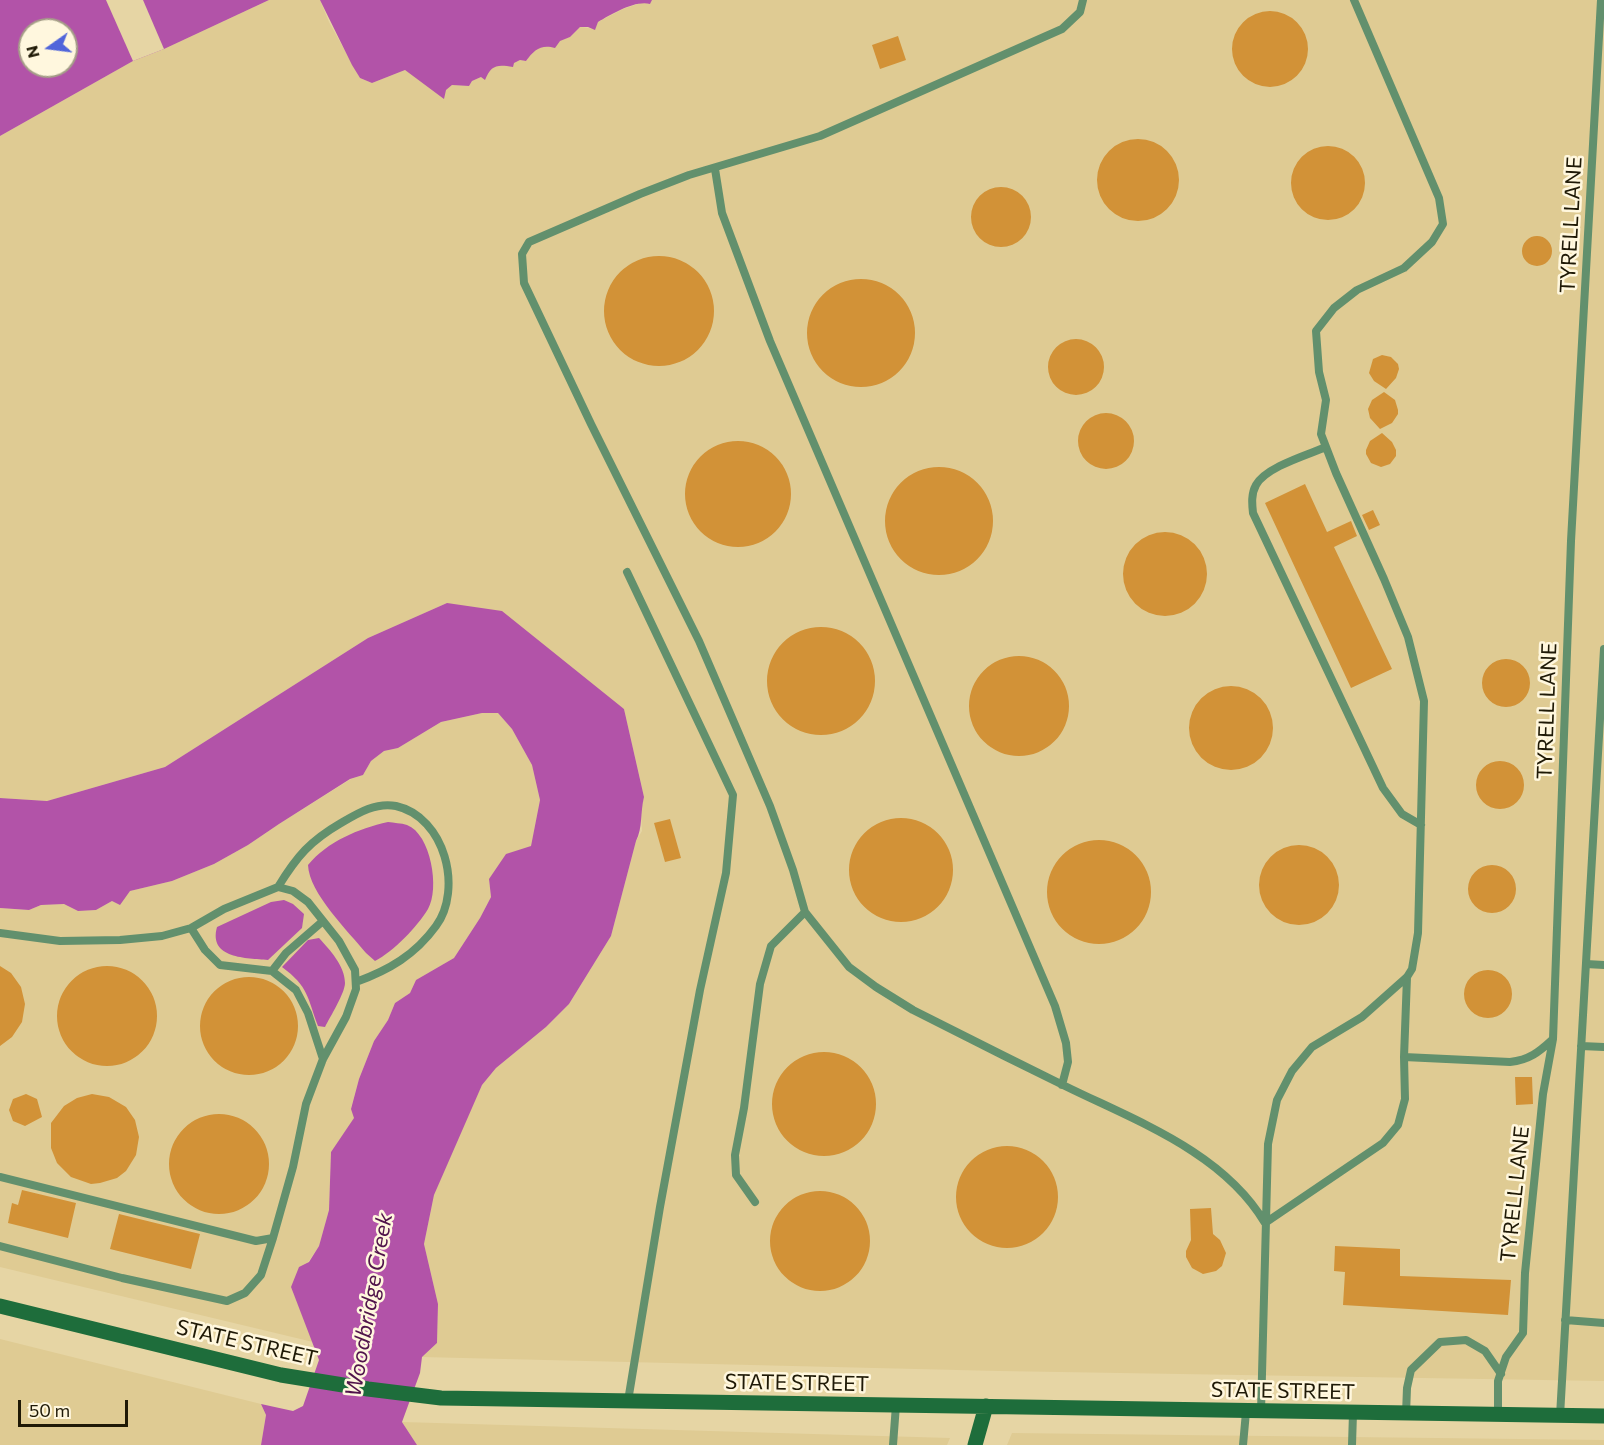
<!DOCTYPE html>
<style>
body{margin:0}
#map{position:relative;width:1604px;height:1445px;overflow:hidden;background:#e6d5a4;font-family:Commissioner,sans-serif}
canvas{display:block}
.north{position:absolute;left:18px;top:18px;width:60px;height:60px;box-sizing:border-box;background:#fff7de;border:2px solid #a59e88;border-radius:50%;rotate:256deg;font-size:16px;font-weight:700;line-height:24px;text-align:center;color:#1f1906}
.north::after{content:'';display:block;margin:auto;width:21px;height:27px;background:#5065da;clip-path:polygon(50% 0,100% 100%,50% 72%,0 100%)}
.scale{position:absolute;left:18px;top:1400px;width:110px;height:27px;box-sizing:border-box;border:3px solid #1f1906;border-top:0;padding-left:8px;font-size:18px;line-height:21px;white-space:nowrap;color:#1f1906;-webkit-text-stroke:4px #fff7de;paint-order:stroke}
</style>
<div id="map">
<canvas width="1604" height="1445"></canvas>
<div class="north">N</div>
<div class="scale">50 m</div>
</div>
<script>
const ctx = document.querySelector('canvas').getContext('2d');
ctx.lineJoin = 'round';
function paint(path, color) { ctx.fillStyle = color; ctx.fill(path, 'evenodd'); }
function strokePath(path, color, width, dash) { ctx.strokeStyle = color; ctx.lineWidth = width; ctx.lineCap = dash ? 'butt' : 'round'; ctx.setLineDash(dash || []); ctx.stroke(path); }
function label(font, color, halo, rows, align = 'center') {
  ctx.font = font + ' Commissioner,sans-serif'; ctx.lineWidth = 5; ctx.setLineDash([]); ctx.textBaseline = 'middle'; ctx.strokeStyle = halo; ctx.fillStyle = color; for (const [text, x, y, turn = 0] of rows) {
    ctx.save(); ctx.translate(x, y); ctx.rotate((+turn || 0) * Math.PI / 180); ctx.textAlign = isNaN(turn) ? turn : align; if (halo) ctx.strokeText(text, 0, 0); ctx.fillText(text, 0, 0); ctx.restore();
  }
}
const built = new Path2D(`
 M269,0H320L329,22L360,78L372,83L405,70L446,90L452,85L469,86L472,81L481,77L494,67L520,60L526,61L532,52L540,47L570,37L580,27L595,29L598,22L623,9L644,2L650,4L652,0H1604V1381L999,1371L422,1357L437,1343L438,1304L424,1244L434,1195L459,1135L482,1085L496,1068L546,1027L569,1004L611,936L636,841L642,831L641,810L644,797L624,709L447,603L368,638L165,767L47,801L0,798V136L133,61L164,49Z
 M482,713H498L512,729L532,765L540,800L531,846L489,879L491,897L480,918L454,958L416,980L410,993L395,1003L388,1020L374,1041L359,1079L351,1108L355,1118L331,1152L329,1210L319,1246L291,1287L313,1342L0,1267V908L29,910L41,905L64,904L78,911L96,910L130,891L172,881L214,864L248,845L279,824L351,779L363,775L371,761L384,751L398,748L441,722Z
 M0,1339L261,1404L266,1415L261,1445H0Z
 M402,1422L950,1438L947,1445H417Z
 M1012,1433L1604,1440V1445H1007Z`);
const water = new Path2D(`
 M0,0H269L164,49L133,61L0,136ZM30,30H66V66H30Z
 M320,0H652L650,4C635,0 612,14 598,22L595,30L588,27H580L570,37L560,41L555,48C541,44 534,50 526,61L520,60L514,63L513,67C497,64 491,65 485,80L481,77L472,81L469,86L452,85L446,90L444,99L405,70L372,83L360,78L352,65Z
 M447,603L502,611L624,709L644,797C640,813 643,827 636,841L611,936L569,1004L546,1027L496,1068L482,1085L434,1195L424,1244L438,1304L437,1343L422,1357L420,1373L402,1422L417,1445H261L266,1415L261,1404L293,1411L303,1406L319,1360L291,1287L299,1267L309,1262L319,1246L329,1210L331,1152L354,1118L351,1109L359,1079L374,1041L388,1020L395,1003L410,993L416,980L454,958L480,918L491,897L489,879L506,854L531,846L540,800L532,765L512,729L498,713H482L441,722L398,748L384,751L371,761L363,775L350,779L279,824L248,845L214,864L172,881L130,891L120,905L112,901L96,910L78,911L64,904L41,905L29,910L0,908V798L47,801L165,767L368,638Z
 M388,822C394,823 401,823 407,825C431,834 440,889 428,909C417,927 394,951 375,961L366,953C348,931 309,893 308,865C328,841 358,829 388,822Z
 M284,900L293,904L304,914L302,928L268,960C247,958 208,959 217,927L271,902Z
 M319,938C330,950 345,966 345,983C345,993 330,1017 325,1027L318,1026C307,997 309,987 282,967L308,940Z`);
const pier = new Path2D(`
 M106,0H143L164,49L133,61Z`);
const building = new Path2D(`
 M1232 49a38 38 0 1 1 76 0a38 38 0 1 1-76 0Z
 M898,36L906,60L880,69L872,45Z
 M1097 180a41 41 0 1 1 82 0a41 41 0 1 1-82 0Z
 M1291 183a37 37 0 1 1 74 0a37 37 0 1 1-74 0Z
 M971 217a30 30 0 1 1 60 0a30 30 0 1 1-60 0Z
 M1522 251a15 15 0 1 1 30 0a15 15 0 1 1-30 0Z
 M604 311a55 55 0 1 1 110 0a55 55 0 1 1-110 0Z
 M807 333a54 54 0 1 1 108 0a54 54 0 1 1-108 0Z
 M1048 367a28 28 0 1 1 56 0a28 28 0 1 1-56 0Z
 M1382,355L1391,357L1398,364L1399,369L1396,378L1386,389L1374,381L1369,373L1373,359Z
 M1384,392L1395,400L1398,410V414L1392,423L1380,429L1370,418L1368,409L1372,400Z
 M1078 441a28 28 0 1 1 56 0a28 28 0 1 1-56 0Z
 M1382,433L1392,442L1396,450V456L1390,464L1381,467L1371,463L1366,454V450L1370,441Z
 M685 494a53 53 0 1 1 106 0a53 53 0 1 1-106 0Z
 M885 521a54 54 0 1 1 108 0a54 54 0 1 1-108 0Z
 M1305,484L1327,532L1351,521L1357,536L1334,547L1392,669L1351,688L1265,503Z
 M1373,510L1380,525L1369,530L1362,515Z
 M1123 574a42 42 0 1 1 84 0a42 42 0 1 1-84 0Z
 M767 681a54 54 0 1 1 108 0a54 54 0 1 1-108 0Z
 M969 706a50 50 0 1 1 100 0a50 50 0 1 1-100 0Z
 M1482 683a24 24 0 1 1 48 0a24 24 0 1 1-48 0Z
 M1189 728a42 42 0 1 1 84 0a42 42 0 1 1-84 0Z
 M1476 785a24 24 0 1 1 48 0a24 24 0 1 1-48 0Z
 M849 870a52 52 0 1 1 104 0a52 52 0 1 1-104 0Z
 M670,819L681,858L665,862L654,823Z
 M1047 892a52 52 0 1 1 104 0a52 52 0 1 1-104 0Z
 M1259 885a40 40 0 1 1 80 0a40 40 0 1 1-80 0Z
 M1468 889a24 24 0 1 1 48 0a24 24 0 1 1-48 0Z
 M0,966L11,973L21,987L25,1004L22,1022L12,1037L0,1046Z
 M57 1016a50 50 0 1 1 100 0a50 50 0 1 1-100 0Z
 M1464 994a24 24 0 1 1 48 0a24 24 0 1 1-48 0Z
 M200 1026a49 49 0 1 1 98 0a49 49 0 1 1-98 0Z
 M772 1104a52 52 0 1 1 104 0a52 52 0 1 1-104 0Z
 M1515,1077H1532L1533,1104L1516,1105Z
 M26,1094L37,1099L42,1117L25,1126L13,1121L9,1110L13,1099Z
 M92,1094L109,1097L126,1107L135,1120L139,1137L136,1155L126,1171L117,1178L100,1183L91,1184L71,1177L57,1163L51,1148V1123L64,1106L77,1098Z
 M169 1164a50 50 0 1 1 100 0a50 50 0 1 1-100 0Z
 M956 1197a51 51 0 1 1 102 0a51 51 0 1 1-102 0Z
 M22,1190L76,1203L68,1238L8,1223L12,1203L18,1205Z
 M770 1241a50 50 0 1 1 100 0a50 50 0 1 1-100 0Z
 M1211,1208L1213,1234L1220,1240L1226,1253L1222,1266L1216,1271L1203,1274L1192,1268L1186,1257V1251L1191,1240L1190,1209Z
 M119,1214L200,1234L191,1269L110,1249Z
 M1335,1246L1400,1249V1276L1511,1280L1508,1315L1343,1305L1345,1272L1334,1271Z`);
const lane = new Path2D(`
 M1083,0L1080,12L1062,29L820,136L689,175L640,194L529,242L522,254L524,283L591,424L699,641L770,806L793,870L805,912L849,967L876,987L913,1010C964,1036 1014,1061 1065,1086C1136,1121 1223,1152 1265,1223L1383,1143L1398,1125L1405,1099L1404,1057L1407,977
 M715,169L722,213L770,341L1055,1006L1066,1043L1068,1062L1062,1085
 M1326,447C1307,455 1266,467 1256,485C1251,494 1252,504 1253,513L1383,788L1402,814L1421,825
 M627,572L733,795L726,873L700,990L660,1207L628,1401
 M278,887C297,856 310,841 341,823C358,813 376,802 396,806C445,817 463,889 436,926C415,955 389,970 356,982
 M191,928L205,950L220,965L272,971L296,990L308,1013L323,1059
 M0,933L60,941L120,940L162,936L191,928L224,909L278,887L293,891L308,902L339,941L355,970L356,989L346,1017L323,1059L306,1104L293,1167L273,1238L256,1241L0,1177
 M1586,964L1604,965
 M272,971L286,953L323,921
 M1581,1046L1604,1047
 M1404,1057L1510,1062C1529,1060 1539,1052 1552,1040
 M755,1202L736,1175L735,1155L744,1108L760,984L771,946L805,912
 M0,1246L122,1278L227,1301L245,1293L261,1275L273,1238
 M1565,1320L1604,1323
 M1261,1412L1268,1144L1277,1100L1292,1071L1312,1047L1362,1017L1407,977L1412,969L1418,933L1424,701L1408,637L1384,579L1336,473L1321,434L1326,400L1319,372L1316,331L1334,308L1357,290L1404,268L1432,242L1443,224L1439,198L1354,0
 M1406,1414L1407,1388L1411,1370L1440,1342L1466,1340L1485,1351L1501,1374
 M1498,1415V1381L1506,1357L1523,1333L1525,1273L1543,1094L1553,1039L1571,541L1601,0
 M1560,1416L1604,649
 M893,1445L896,1405
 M1243,1445L1246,1412
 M1352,1445L1353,1413`);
const secondary = new Path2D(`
 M0,1306L281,1375L368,1389L441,1398L1604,1416
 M975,1445L986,1406`);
const streetNames = [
 ["TYRELL LANE",1571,225,-87],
 ["TYRELL LANE",1547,711,-88],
 ["TYRELL LANE",1515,1194,-84],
 ["STATE STREET",247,1343,13],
 ["STATE STREET",797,1383,1],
 ["STATE STREET",1283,1391,1]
];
const waterNames = [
 ["Woodbridge Creek",369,1305,-80]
];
paint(built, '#dfcb93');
paint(water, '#b253a8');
paint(pier, '#e6d5a4');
paint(building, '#d29237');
strokePath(lane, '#62906d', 8);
strokePath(secondary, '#1e6d3b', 15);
label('21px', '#1f1906', '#fff7de', streetNames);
label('italic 22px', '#50134b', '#fff7de', waterNames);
</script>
